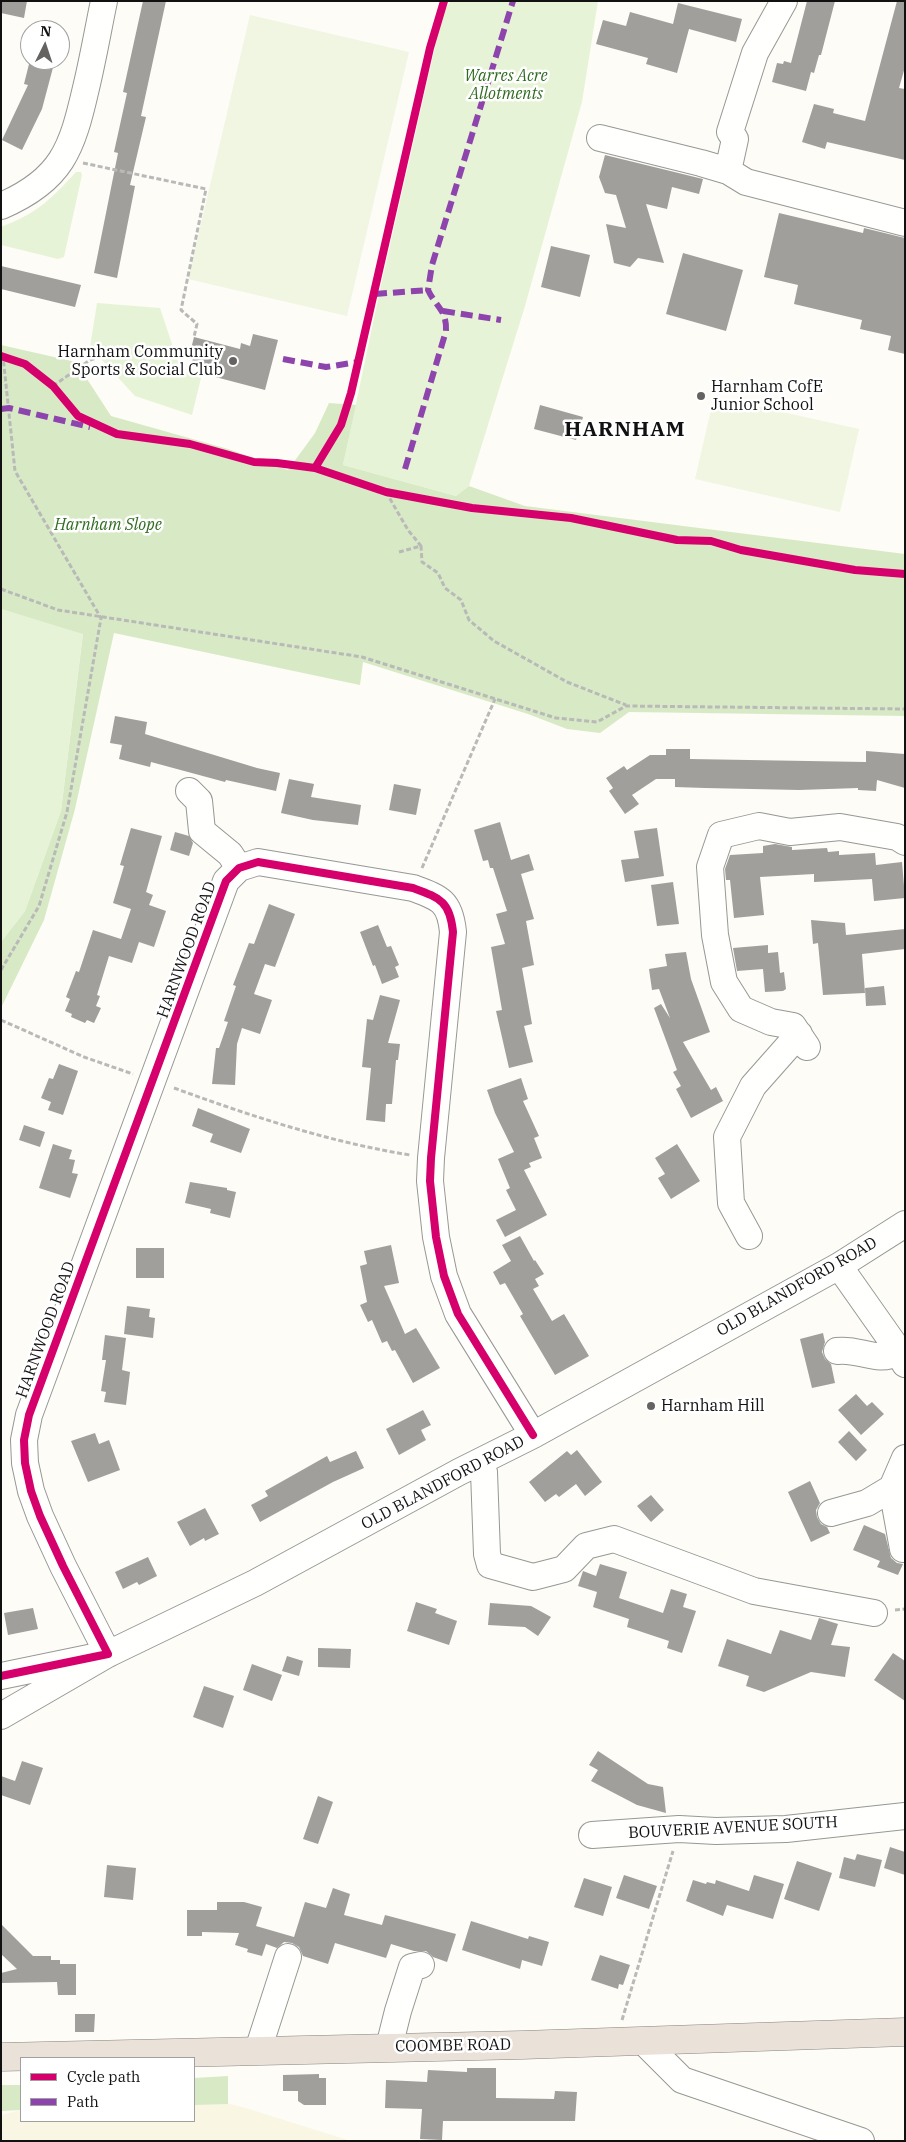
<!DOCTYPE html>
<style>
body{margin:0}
#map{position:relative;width:906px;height:2142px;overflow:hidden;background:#fdfcf7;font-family:"IBM Plex Serif",serif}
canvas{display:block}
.frame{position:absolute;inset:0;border:2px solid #111;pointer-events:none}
.legend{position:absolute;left:20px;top:2057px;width:175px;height:65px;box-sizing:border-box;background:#fff;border:1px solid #a0a0a0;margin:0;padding:6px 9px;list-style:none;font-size:15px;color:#111}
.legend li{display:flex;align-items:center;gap:10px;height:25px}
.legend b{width:25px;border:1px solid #a0a0a0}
.north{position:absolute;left:20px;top:20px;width:50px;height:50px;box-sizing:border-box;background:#fff;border:1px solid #a0a0a0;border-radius:50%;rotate:4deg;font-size:14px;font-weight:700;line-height:20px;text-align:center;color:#111}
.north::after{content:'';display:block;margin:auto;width:18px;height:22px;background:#646362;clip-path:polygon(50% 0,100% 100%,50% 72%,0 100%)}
</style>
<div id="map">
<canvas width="906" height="2142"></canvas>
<div class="frame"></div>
<ul class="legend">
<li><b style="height:6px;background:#d6006c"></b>Cycle path</li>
<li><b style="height:6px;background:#8e44ad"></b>Path</li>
</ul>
<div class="north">N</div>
</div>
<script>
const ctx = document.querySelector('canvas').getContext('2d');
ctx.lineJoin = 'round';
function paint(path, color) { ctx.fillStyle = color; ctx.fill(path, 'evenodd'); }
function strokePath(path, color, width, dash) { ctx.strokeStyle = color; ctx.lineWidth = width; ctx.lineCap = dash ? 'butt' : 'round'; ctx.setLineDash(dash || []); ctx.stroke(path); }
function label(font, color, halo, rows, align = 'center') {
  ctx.font = font + ' "IBM Plex Serif",serif'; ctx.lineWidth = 5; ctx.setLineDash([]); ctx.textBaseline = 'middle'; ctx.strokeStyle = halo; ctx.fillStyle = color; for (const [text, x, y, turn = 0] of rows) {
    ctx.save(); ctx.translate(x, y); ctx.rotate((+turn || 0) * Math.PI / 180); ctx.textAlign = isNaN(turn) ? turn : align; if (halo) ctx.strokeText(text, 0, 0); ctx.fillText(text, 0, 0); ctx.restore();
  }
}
const farmland = new Path2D(`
 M194,2094L249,2109L351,2141H1V2115L21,2110V2121H194Z`);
const green = new Path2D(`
 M451,1H598L582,102L525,306L469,486L456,496L343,465L381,285L443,12Z
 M76,172H81L82,175L64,257L58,259L1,245V227C38,213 51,199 76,172Z
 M97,303L160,308L181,371L201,378L192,415L135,396L90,347Z
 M1,609L83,633L61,811L25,911L1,942Z`);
const forest = new Path2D(`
 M1,345L76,362L111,416L228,449L288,470L315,433L329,403L356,405L343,465L456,496L469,486L525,506L905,554V716L629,712L600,733L567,729L528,714L363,662L360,685L114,633L75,809L44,920L1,1008V942L25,911L61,811L83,634L1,609Z
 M228,2076V2104L194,2105V2078Z
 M1,2085H21V2110L1,2111Z`);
const pitch = new Path2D(`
 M250,15L409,52L347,316L188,279Z
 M714,397L859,429L840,512L695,479Z`);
const building = new Path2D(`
 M1,1H27L24,18L1,13Z
 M143,1H166L141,116L146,117L130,185L135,186L117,278L94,273L118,153L114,152L127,93L123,92Z
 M807,1H835L821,55H819L814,73L811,72L806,91L772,82L777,63L783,64L784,61L791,63Z
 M897,1H905V67L899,88L905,89V160L827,142L825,149L802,142L814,104L834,109L833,113L865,121Z
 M678,3L742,19L736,42L689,29L677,73L646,64L648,58L596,44L603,20L626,26L630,12L673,24Z
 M30,60H55L42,109L22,150L2,140L28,85L24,84Z
 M605,155L703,179L699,194L672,187L667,209L646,204L664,263L638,258L630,267L614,263L606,224L626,228L616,195L605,193L599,177Z
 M779,213L863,233L864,228L905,238V354L888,350L891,336L860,329L862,320L794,304L798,285L764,277Z
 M551,246L590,255L580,297L541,287Z
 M683,253L743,270L726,331L666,314Z
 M1,266L81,285L75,307L1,289Z
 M253,334L278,340L265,390L204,374L206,366L192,363L193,358L189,357L194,337L240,349L241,343L250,346Z
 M540,405L583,417L576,440L534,429Z
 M115,716L147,722L145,734L257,768L280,773L276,791L226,780L225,782L151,762L150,767L119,759L122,745L110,743Z
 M666,749H690V759L866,762V751L905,754V788L877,780L876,791L858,790V788L799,790L705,788L675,787V779H656L632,795L639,804L625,814L609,791L613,788L606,778L624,766L627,770L650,755H666Z
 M289,779L314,784L311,797L361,805L358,825L313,820L281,813Z
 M394,784L421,789L416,815L389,810Z
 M500,822L511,860L529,854L534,870L521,874L534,919L526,921L534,965L522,968L532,1024L524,1026L533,1062L509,1068L496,1011L502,1010L491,947L505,944L496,914L507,911L493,868H490L488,860L483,861L474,830Z
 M131,828L162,836L146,892L153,895L149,905L166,911L154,947L139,942L132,963L109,956L97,995L100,996L96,1006L101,1008L94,1023L87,1020L85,1023L71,1017L72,1014L65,1011L70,999L66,997L76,971L79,972L93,930L121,939L131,909L113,903L124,866L120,865Z
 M657,828L664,876L625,882L621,860L639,858L634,831Z
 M175,832L189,836L193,843L189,856L170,850Z
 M775,844L792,847V850L827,848L828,852L839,851V855L875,853L876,865L902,862L905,898L874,901L872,879L814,882V874L760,877L764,915L734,918L730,880H726L725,869L730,855L763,853V846Z
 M673,882L679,924L657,926L651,885Z
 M269,904L295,914L275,967L265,964L254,994L272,1000L260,1034L242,1028L237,1044L235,1085L212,1084L216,1048H219L228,1022L224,1021L236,986L233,985L249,943L254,944Z
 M811,920L845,923L846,935L905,929V949L862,954L865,993L823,995L818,943L813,944Z
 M378,925L387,947L391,946L399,965L395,967L399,977L382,984L375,965L373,966L360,932Z
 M768,945V953L778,952L780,973L784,972L786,989L783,991L765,992L763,969L737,971L733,948Z
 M686,952L691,979L710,1032L683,1042L711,1090L716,1087L723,1101L691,1118L676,1089L681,1086L673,1072L677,1070L654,1008L661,1004L670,1018L659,989L652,990L649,969L667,966L665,954Z
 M884,986L886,1005L866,1006L865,988Z
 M380,995L400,1000L388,1043L400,1044L398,1060H396L392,1104H386L385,1122L366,1120L371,1068L362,1067L367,1019L373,1020Z
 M59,1064L78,1071L63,1115L48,1110L51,1102L41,1098L49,1078L53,1079Z
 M521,1078L528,1099L523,1101L539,1136L534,1138L542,1158L529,1163L531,1167L524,1170L547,1215L505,1237L496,1220L516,1210L506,1190L510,1188L498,1159L514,1152L495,1113L487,1090Z
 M198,1108L250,1129L241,1153L210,1142L213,1134L192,1126Z
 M24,1125L45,1132L40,1147L19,1140Z
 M53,1144L72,1150L69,1159L75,1160L72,1173L78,1174L70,1198L39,1188Z
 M677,1144L700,1181L671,1199L658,1178L665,1174L655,1158Z
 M190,1182L227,1188V1190L236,1192L230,1218L210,1213L211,1209L185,1203Z
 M520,1236L534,1261L535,1260L544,1274L535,1279L539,1286L533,1289L552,1321L564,1314L589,1356L555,1375L520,1316L523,1314L505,1283L500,1285L493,1272L511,1261L502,1245Z
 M391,1245L399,1283L384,1286L405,1334L416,1328L440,1368L413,1383L395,1350L392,1351L387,1341L382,1343L372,1320L368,1322L360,1305L367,1302L360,1266L367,1264L364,1251Z
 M136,1248H164V1278H136Z
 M127,1306L150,1309L149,1317L155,1318L153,1338L124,1334Z
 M823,1333L825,1342L822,1352L825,1359L831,1364L835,1383L812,1388L800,1339Z
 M105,1335L126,1338L122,1370L130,1372L126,1405L104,1402L106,1392L101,1391L106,1360H102Z
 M856,1394L867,1406L872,1402L884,1414L861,1435L838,1410Z
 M423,1410L431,1425L421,1430L426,1440L399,1455L386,1429Z
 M849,1431L867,1450L856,1461L838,1442Z
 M95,1433L99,1444L109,1440L120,1470L88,1482L71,1441Z
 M577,1450L602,1482L585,1496L576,1484L559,1497L556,1494L545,1502L529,1482L567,1451L571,1455Z
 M356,1451L364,1468L333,1482L260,1522L251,1505L268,1496L265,1491L327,1456L330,1462Z
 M810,1481L820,1503L816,1510L817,1517L821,1524L827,1527L830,1533L811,1542L788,1492Z
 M651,1495L664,1510L651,1522L637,1506Z
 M205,1508L219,1534L205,1541L204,1538L190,1546L177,1522Z
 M864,1525L885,1534L891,1558L897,1563L903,1564L898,1575L877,1567L880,1561L853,1550Z
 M148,1557L157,1576L139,1585L137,1582L123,1589L115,1572Z
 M600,1564L627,1572L619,1598L663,1613L671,1589L687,1594L683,1607L696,1611L682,1653L667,1648L669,1641L627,1627L629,1619L593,1607L597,1592L578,1586L583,1571L596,1576Z
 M416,1602L437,1609L435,1613L457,1621L449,1645L407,1631Z
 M490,1603L531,1606L551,1617L538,1636L525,1627L488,1625Z
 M33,1608L38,1629L8,1635L4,1613Z
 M819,1618L838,1624L831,1645L850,1647L845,1677L811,1672L764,1692L746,1686L749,1676L718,1666L727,1639L771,1654L780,1630L811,1640Z
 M318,1648L351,1649L350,1668L318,1667Z
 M893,1653L905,1661V1701L874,1680Z
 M287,1656L303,1661L299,1676L282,1671Z
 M252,1664L282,1675L272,1701L243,1690Z
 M204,1686L234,1696L223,1728L193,1717Z
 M598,1751L648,1784L663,1787L666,1813L637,1805L591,1781L598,1770L589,1765Z
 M22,1761L43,1768L30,1805L1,1795V1776L15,1781Z
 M318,1796L333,1802L318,1844L303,1839Z
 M890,1847L905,1852V1875L884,1868Z
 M857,1854L882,1860L875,1887L839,1878L844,1857L855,1860Z
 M797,1861L832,1873L819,1911L784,1899Z
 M107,1865L136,1868L133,1900L104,1897Z
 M624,1875L657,1886L649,1909L616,1898Z
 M754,1875L784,1884L773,1919L727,1905L723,1916L686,1901L693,1880L706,1884L707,1882L715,1884L716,1880L749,1891Z
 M584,1878L612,1887L603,1916L574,1907Z
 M333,1888L350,1894L344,1915L382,1925L385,1915L456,1934L447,1962L433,1957L426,1951H414L391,1944L386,1958L335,1943L328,1964L303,1956L299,1947L292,1943L284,1942L277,1948L266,1944L262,1956L247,1952L248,1949L235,1945L239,1933L202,1932V1936H187V1910H217V1902H244L262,1907L256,1926L294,1937L305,1902L326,1908Z
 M471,1921L528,1939L529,1936L549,1942L542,1966L522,1960L520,1969L462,1950Z
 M1,1924L33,1956H51V1960H60V1964H76V1995H58L57,1982L1,1983V1973L17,1969L1,1954Z
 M600,1955L630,1965L623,1985L619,1984L618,1989L591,1980Z
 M75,2014H95L94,2032H75Z
 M467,2068H496V2098L554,2099L555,2091L577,2092L575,2121H443L442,2140L420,2139L422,2109L385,2108L386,2080L427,2082L428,2070L467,2072Z
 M319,2074V2078H326V2105H304L298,2101V2091H283V2075Z`);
const path = new Path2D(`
 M83,163L206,189L181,310L197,324L194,337
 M53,386L90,360L99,357
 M386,492L408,530L421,546
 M399,552L421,546L422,562L438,573L445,588L461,600L469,620L494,641L567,682L626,705
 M1,589L58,610L362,657L556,718L597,722L626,706L905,709
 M422,868L495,699
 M1,970L39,906L67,812L101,618L15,471L3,356
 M1,1020L84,1057L133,1074
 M174,1088C251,1116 329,1142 410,1155
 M895,1610L905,1609
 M622,2020L673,1851`);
const minor = new Path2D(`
 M784,1L755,53L730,132L735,139L728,171L746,182L905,223
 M600,138L701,163L728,171
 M1,206C62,180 72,149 86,88C93,59 98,30 104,1
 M189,791L199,801L202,831L230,854L239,868
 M807,1047L793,1026L771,1022L741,1009L724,982L715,935L710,867L721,835L759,826L790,832L840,827L897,837L905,842
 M749,1236L731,1203L727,1137L753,1086L799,1034
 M839,1266L896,1347L905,1364
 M837,1351C861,1348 876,1364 899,1352
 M480,1462L484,1472L487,1554L490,1565L533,1577L564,1569L586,1546L614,1539L754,1591L874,1613
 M892,1488L903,1549
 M892,1488L905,1458
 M831,1513L867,1503L892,1488
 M1,1676L108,1654L63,1566L40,1516L31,1491L25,1463L24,1440L29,1415L226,881L239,868L258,862L413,888C440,898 450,901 453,932L431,1158L430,1181L436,1237L444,1276L458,1314L533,1435
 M1,1716L108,1654L255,1583L459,1472L533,1435L839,1266L905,1224
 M592,1835L679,1829L716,1831L786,1829L905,1816
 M643,2041L682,2080L861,2141
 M389,2047L398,2011L412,1967L421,1965
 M258,2050L288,1957`);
const highway = new Path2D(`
 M1,2057L522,2045L905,2032`);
const quiet = new Path2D(`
 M375,294L428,290
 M443,311L501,320
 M283,359L326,367L358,362
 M1,409L9,408L90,427
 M405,469L446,331C447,310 436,307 428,290L432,265L513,1`);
const cycleway = new Path2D(`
 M1,356L25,364L53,386L78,416L117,434L190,444L254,462L277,463L315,468L386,492L472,508L571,518L677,540L711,541L741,550L855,570L905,574
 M315,468L341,425L351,393L430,48L444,1
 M1,1676L108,1654L63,1566L40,1516L31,1491L25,1463L24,1440L29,1415L226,881L239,868L258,862L413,888C440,898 450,901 453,932L431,1158L430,1181L436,1237L444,1276L458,1314L533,1435`);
const markers = [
 [233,361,5,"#646362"],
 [701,396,5,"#646362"],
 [651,1406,5,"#646362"]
];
const parkNames = [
 ["Warres Acre",506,76],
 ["Allotments",506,94],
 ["Harnham Slope",108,525]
];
const poiNames = [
 ["Harnham Community",223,352,"right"],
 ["Sports & Social Club",223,370,"right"],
 ["Harnham CofE",711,387],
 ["Junior School",711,405],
 ["Harnham Hill",661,1406]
];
const streetNames = [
 ["HARNWOOD ROAD",187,950,-70],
 ["OLD BLANDFORD ROAD",797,1287,-30],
 ["HARNWOOD ROAD",46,1330,-70],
 ["OLD BLANDFORD ROAD",443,1483,-28],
 ["BOUVERIE AVENUE SOUTH",733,1828,-3],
 ["COOMBE ROAD",453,2046,-1]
];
const districtNames = [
 ["HARNHAM",625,430]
];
paint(farmland, '#f9f7e4');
paint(green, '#e7f3d7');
paint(forest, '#d8eac5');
paint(pitch, '#f0f6e1');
paint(building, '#a19f9c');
strokePath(minor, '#979795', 28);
strokePath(highway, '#858482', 29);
strokePath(path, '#b9b9b8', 3, [5, 2.5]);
strokePath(minor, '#fffffe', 26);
strokePath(highway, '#eae1d8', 28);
strokePath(quiet, '#8e44ad', 6, [12, 6]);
strokePath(cycleway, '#d6006c', 8);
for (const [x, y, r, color] of markers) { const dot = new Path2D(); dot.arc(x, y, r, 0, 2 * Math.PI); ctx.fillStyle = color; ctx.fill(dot); strokePath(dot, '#fff', 2); }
label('italic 16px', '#2f6b1f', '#fff', parkNames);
label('16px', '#111', '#fff', poiNames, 'left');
label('16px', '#111', '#fff', streetNames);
ctx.letterSpacing = '1px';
label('bold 21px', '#111', '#fff', districtNames);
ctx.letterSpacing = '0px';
</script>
